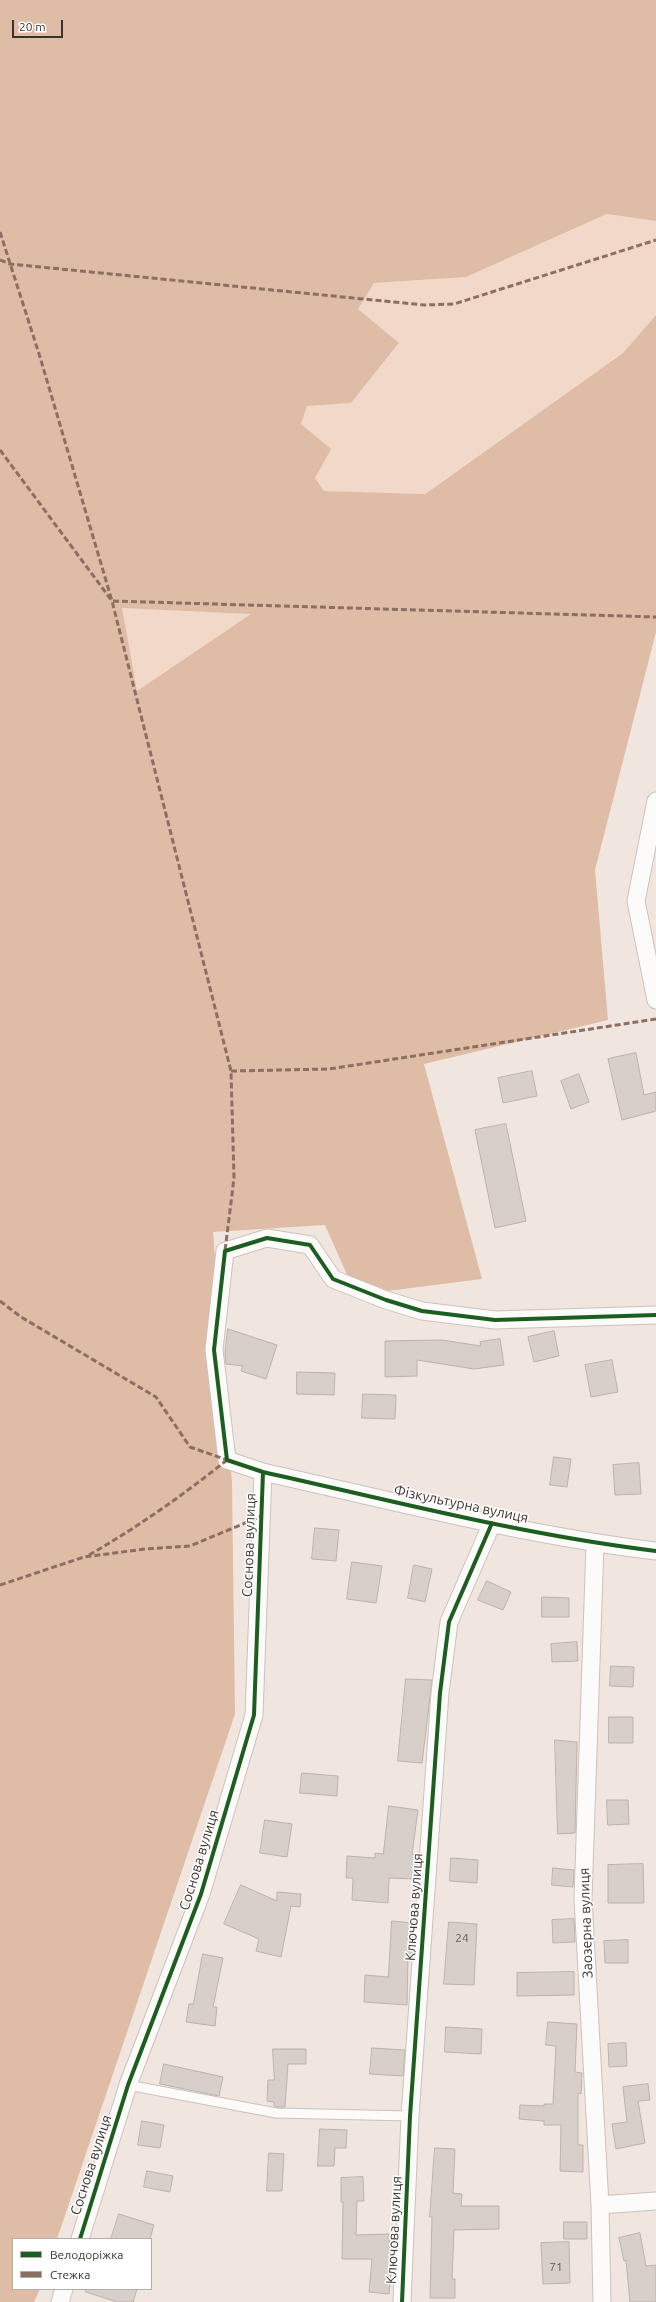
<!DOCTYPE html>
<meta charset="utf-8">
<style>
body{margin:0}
#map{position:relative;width:656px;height:2302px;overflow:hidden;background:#f1e6df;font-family:Ubuntu,sans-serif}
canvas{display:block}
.legend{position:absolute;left:12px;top:2238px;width:140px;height:52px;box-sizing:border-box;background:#fff;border:1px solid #b1adab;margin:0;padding:5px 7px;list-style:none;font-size:12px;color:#3b332e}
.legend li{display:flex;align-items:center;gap:8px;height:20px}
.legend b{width:20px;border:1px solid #b1adab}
.scale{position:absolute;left:12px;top:20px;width:51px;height:18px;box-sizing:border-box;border:2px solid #3b332e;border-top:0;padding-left:5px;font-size:12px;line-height:14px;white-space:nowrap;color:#3b332e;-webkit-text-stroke:3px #fff;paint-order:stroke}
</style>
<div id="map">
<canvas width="656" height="2302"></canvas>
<ul class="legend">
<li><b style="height:5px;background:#1b5e20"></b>Велодоріжка</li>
<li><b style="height:5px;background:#8d6e63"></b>Стежка</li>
</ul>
<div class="scale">20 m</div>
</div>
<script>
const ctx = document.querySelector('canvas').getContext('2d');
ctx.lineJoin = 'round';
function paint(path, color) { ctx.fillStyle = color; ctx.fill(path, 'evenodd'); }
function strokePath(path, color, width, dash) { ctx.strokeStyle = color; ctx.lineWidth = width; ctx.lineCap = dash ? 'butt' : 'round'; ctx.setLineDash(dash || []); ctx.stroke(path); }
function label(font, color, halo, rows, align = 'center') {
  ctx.font = font + ' Ubuntu,sans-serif'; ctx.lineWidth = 3; ctx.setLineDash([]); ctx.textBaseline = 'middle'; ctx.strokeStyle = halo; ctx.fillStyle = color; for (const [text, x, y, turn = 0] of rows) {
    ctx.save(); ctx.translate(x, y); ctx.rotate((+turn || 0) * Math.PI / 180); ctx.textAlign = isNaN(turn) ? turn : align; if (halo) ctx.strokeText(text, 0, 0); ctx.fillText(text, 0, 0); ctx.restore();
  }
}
const green = new Path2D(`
 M608,214L656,221V315L623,353L424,494L324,491L315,478L300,424L307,406L351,403L399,344L358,309L374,283L466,277Z
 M122,608L251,614L136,692Z`);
const forest = new Path2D(`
 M0,0H656V221L607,214L466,277L374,283L358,309L399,343L351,403L307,406L301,424L331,449L315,478L324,491L425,494L623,353L656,315V632L595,870L608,1020L424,1064L482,1279L356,1295L325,1225L213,1232L232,1483L235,1714L57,2239H13V2289H40L34,2302H0ZM122,608L250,614H251L137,691Z`);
const building = new Path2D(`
 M636,1053L644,1095L656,1092V1111L622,1120L608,1059Z
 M532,1071L537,1096L503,1103L498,1078Z
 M579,1074L589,1102L571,1109L561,1081Z
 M506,1124L526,1221L495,1228L475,1130Z
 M228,1329L277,1345L266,1379L241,1371L243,1366L226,1364L225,1354Z
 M554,1331L559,1356L534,1362L528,1337Z
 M500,1339L504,1365L474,1369L417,1360V1376L385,1377V1341L442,1340L481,1346L480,1342Z
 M612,1360L618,1392L591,1397L585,1365Z
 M297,1372L335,1373L334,1395L297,1394Z
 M363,1394L396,1395L395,1419L362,1418Z
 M554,1457L571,1459L567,1487L550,1485Z
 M639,1463L641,1494L615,1495L613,1465Z
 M315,1528L339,1530L336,1561L312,1559Z
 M352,1562L382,1566L376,1603L347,1599Z
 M414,1565L432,1569L425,1602L408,1598Z
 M487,1581L511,1592L503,1610L478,1600Z
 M542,1597L569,1598V1617H542Z
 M577,1642L578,1661L552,1662L551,1644Z
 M611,1666L634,1667L633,1687L610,1686Z
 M406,1679L432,1680L422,1763L398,1761Z
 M609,1717H633V1743H609Z
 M555,1740L577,1742L575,1833L558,1834Z
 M302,1773L338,1776L337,1796L300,1793Z
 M607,1800H628L629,1824L608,1825Z
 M389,1806L418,1810L412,1854L417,1855L416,1879L389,1878L388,1903L352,1900L353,1878H346L347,1856L375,1858V1853L383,1854Z
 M265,1820L292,1824L287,1857L260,1853Z
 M451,1858L478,1860L477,1883L450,1881Z
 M643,1864L644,1903H608V1865Z
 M553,1868L574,1870L573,1887L552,1885Z
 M241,1885L277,1901V1892L301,1894L300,1907L291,1906L281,1957L256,1951L259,1939L224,1924Z
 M574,1919L575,1942L553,1943L552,1920Z
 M392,1921L413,1923L411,1957H408L407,2005L364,2002L365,1975L388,1977Z
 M449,1922L477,1924L474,1985L444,1984Z
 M628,1940V1963H605L604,1941Z
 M203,1954L223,1958L213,2007H217L215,2026L186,2022L189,2004H193Z
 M574,1972V1995L517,1996V1973Z
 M548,2022L577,2024L575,2072L582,2073L581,2094L578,2093V2145H583V2172L560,2171L561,2125H544V2121L519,2119L520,2105L544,2106V2104H553L556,2046L546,2045Z
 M446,2027L482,2029L481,2054L445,2052Z
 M626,2043L627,2066L609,2067L608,2044Z
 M372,2048L405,2050L403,2076L370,2074Z
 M273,2049H306V2064H288L285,2107H274V2102L267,2101L268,2080H274Z
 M164,2064L223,2077L219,2096L160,2084Z
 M648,2084L650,2100L638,2101L645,2143L616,2149L612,2124L627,2122L623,2087Z
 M142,2121L164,2125L160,2148L138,2145Z
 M320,2129L347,2130L346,2148H335L334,2166H318Z
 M435,2148L455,2149L453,2193L462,2194L461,2206H499V2229L454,2230L452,2279H455V2298H430L432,2217H430Z
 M269,2153L284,2154L282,2191H267Z
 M147,2171L173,2176L170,2192L144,2187Z
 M363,2177L364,2201H357L356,2235L389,2234L391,2272L389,2294L369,2292L372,2259H342L343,2202H341V2178Z
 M119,2214L154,2225L150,2239H111Z
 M564,2222H587V2239H564Z
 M640,2233L646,2266L656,2265V2302H630L626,2260L624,2261L619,2238Z
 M569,2242L570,2283L543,2284L541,2243Z
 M86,2289H137L133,2302H117L86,2292Z`);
const lane = new Path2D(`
 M128,2085L276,2113L410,2116`);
const street = new Path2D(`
 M656,801L636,901L656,1000
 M656,1315L495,1320L422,1311L386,1300L333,1279L310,1245L267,1238L225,1251L214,1350L227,1460L263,1472C393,1501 523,1535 656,1551
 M595,1544L583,1899L600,2205L602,2302
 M600,2205L656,2201
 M80,2239L128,2085L201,1894L254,1715L263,1472
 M60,2302L64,2289
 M402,2302L410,2116L440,1693L449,1622L492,1523`);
const quiet = new Path2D(`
 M0,232L40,357L112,601L231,1071L234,1178L225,1251
 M0,260L10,264L424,305L454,304L656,240
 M0,450L112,601L656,617
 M231,1071L329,1069L656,1019
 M0,1301L21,1317L156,1397L190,1447L227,1460
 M89,1555C138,1527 183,1495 227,1460
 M0,1585L84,1557L145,1549L190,1546L262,1516`);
const cycleway = new Path2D(`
 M656,1315L495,1320L422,1311L386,1300L333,1279L310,1245L267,1238L225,1251L214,1350L227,1460L263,1472C393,1501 523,1535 656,1551
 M80,2239L128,2085L201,1894L254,1715L263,1472
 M402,2302L410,2116L440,1693L449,1622L492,1523`);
const numberNames = [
 ["24",462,1938],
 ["71",556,2267]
];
const streetNames = [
 ["Фізкультурна вулиця",461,1504,12],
 ["Соснова вулиця",249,1545,-88],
 ["Соснова вулиця",199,1860,-73],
 ["Ключова вулиця",414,1907,-86],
 ["Заозерна вулиця",586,1923,-92],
 ["Соснова вулиця",91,2165,-72],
 ["Ключова вулиця",394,2230,-87]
];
paint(green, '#f2d8c8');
paint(forest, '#dfbca5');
paint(building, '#d8cfca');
strokePath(building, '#bbb2ac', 1);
strokePath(lane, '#cac2bc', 11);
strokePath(street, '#cac2bc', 19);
strokePath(lane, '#fdfbfa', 9);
strokePath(street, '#fdfbfa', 17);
strokePath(quiet, '#8d6e63', 3, [6, 3]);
strokePath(cycleway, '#1b5e20', 4);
label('12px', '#625a55', null, numberNames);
label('14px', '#3b332e', '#fff', streetNames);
</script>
